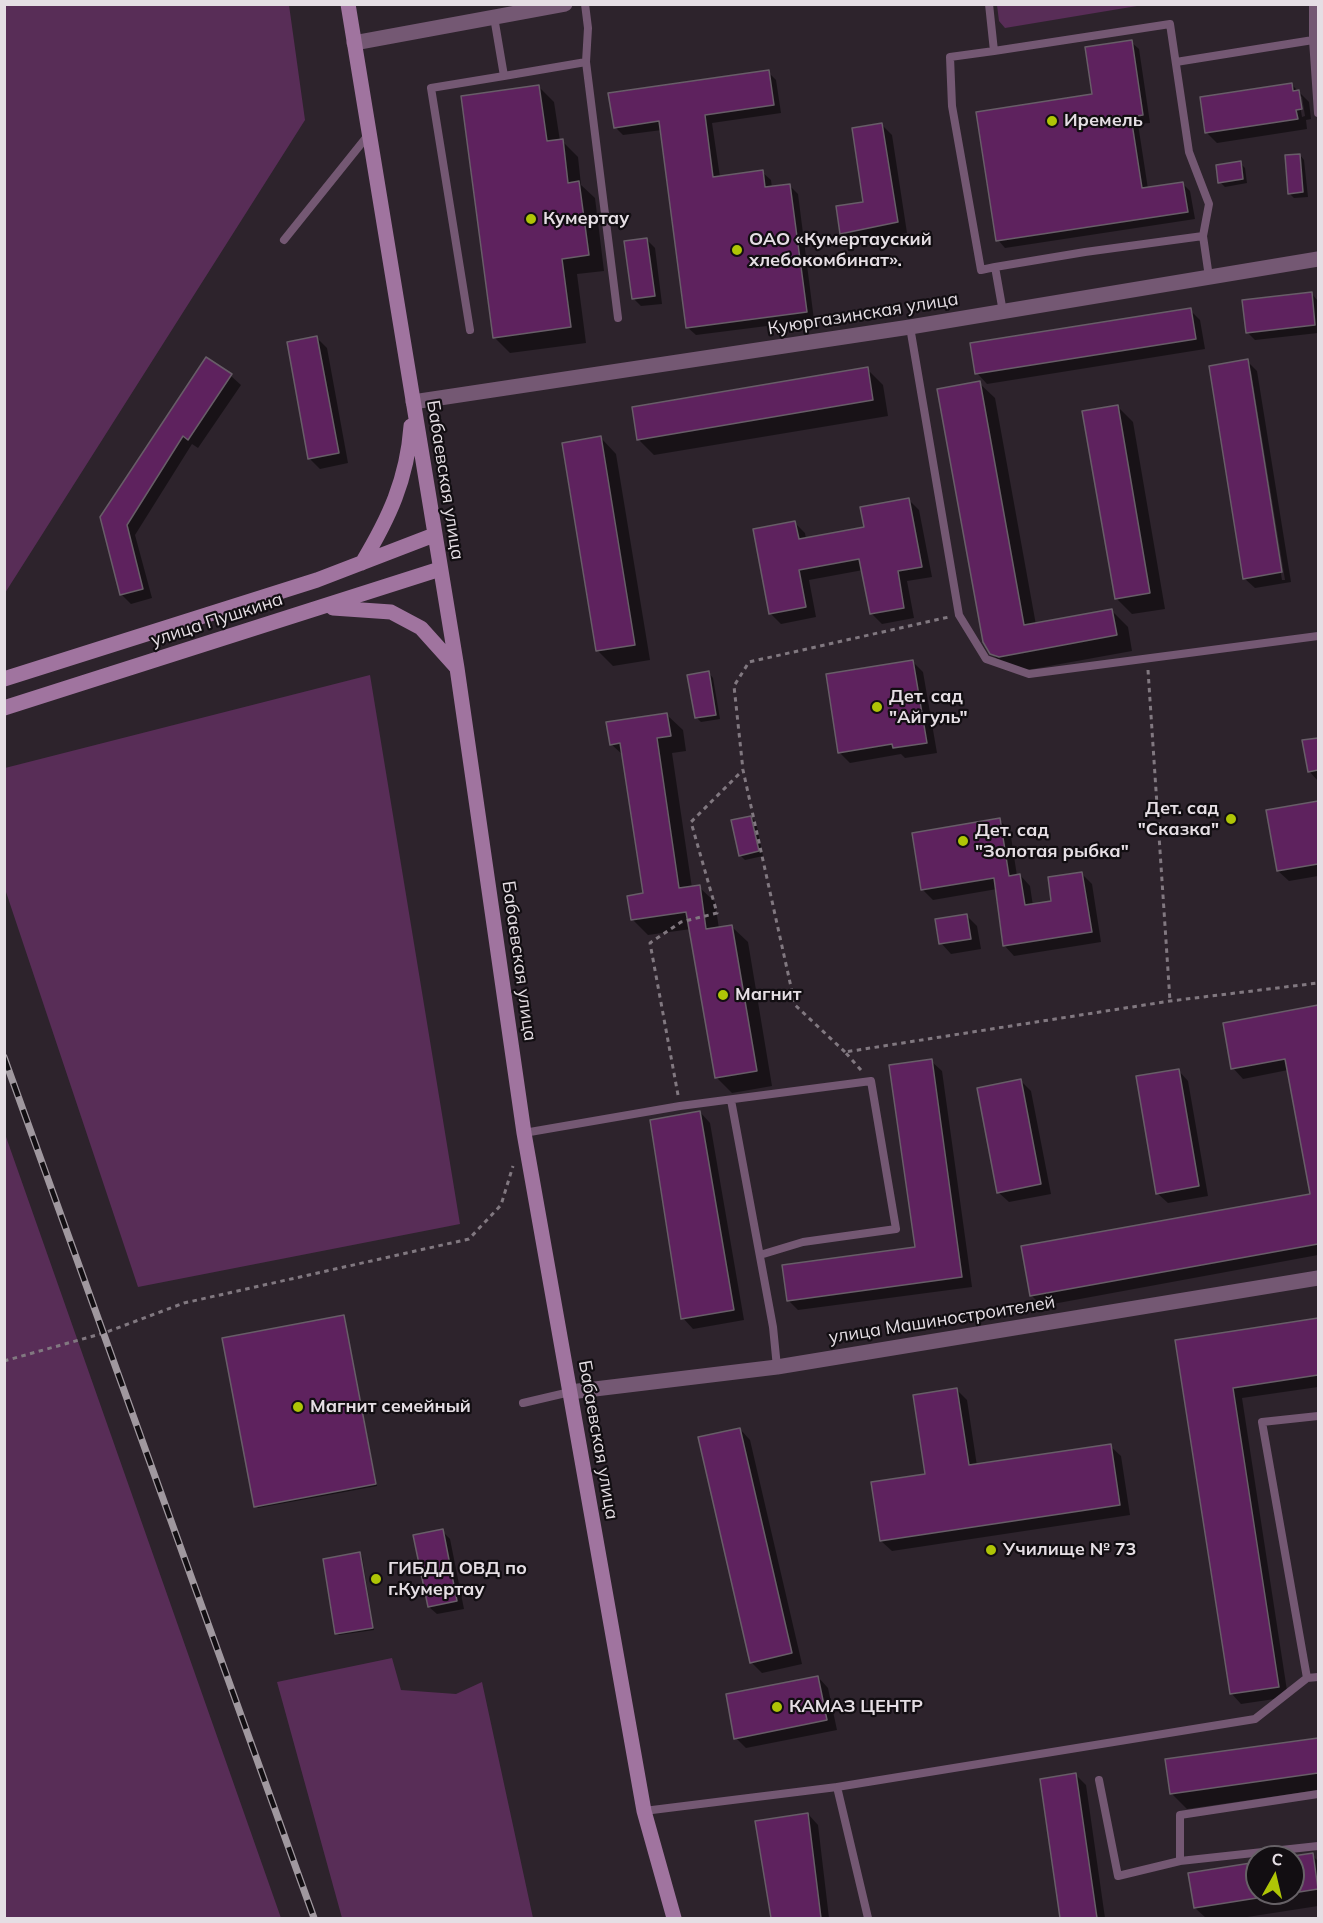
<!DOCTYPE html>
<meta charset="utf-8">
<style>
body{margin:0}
#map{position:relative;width:1323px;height:1923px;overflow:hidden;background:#2d232c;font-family:Mulish,sans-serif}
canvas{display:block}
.frame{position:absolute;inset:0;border:6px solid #e5dee4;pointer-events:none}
.north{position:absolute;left:1245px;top:1845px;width:60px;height:60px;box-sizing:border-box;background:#120e12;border:2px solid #666166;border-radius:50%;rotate:8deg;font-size:16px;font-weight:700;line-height:24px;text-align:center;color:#e5dee4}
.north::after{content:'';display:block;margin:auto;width:21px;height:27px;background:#afc506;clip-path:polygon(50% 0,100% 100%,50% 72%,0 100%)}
</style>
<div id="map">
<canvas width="1323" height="1923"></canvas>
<div class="frame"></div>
<div class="north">С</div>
</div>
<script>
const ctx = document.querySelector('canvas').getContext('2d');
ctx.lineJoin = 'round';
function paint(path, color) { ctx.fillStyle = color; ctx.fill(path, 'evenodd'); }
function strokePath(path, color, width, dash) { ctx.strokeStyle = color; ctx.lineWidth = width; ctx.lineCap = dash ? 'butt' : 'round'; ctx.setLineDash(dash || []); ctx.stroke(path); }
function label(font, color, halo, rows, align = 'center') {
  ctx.font = font + ' Mulish,sans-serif'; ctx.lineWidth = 4.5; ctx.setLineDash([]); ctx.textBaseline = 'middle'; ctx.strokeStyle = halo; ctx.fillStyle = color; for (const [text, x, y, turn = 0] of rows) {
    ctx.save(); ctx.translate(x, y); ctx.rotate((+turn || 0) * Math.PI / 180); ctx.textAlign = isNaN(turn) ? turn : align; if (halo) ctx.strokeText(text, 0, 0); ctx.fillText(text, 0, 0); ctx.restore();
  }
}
const green = new Path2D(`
 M5,4L289,5L305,120L5,593Z
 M997,5V4L1143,5L1005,28L999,21Z
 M370,675L460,1224L138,1287L5,889V768Z
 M4,1134H5L281,1918H5Z
 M392,1658L401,1690L456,1694L482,1682L533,1918H342L277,1682Z`);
const shadow = new Path2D(`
 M1131,42L1139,49L1150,123L1138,124L1148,189L1183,184L1190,191L1195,219L1005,248L998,240Z
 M768,72L776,80L781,113L712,123L720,177L762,172L771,180L772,188L789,185L798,194L814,320L696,335L687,327L662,130L623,135L615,127Z
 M1292,85L1309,102L1311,119L1306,120L1307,129L1217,143L1207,133ZM1298,94L1302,97L1305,116L1302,117Z
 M539,87L554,102L560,141H562L578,157L581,185L595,198L604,271L577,274L586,343L510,353L494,337Z
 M882,125L892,135L907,233L852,243L842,233L865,203Z
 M1300,155L1304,160L1308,197L1294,198L1289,193Z
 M1240,163L1245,168L1247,183L1225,187L1220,182Z
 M647,240L655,248L662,304L641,306L634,299Z
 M1311,293L1318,301V333L1255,340L1247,332Z
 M1190,310L1200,320L1205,349L987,384L977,373Z
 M317,338L327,348L348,463L320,469L309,458Z
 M207,359L231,376L241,385L198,448L192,444L135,535L152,598L131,604L122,595L101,518Z
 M1247,361L1257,371L1291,582L1255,588L1244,578ZM1248,371H1251L1285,580H1282Z
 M867,369L883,385L888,416L654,455L639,440L633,408Z
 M979,383L995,398L1036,625L1112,611L1128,627L1132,651L1016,672L1008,669L991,653Z
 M1117,406L1133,422L1165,609L1132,614L1117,599Z
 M601,438L616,454L650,660L613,666L597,650Z
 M909,500L919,510L932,577L907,581L914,618L882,624L871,613L863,570L809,580L816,617L781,624L770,613L795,523L805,533L806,539L865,528Z
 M913,662L923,672L937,753L905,758L901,754L850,763L839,752Z
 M709,673L713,678L720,719L701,722L696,717Z
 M667,715L683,730L686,751L672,753L692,888L699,887L715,902L719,929L732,927L748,942L772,1086L732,1093L716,1077L691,929L648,935L632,919L644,895L624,756L611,744Z
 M1318,739V781L1309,771L1304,742Z
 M1318,802V876L1289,881L1278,871L1267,811Z
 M751,817L756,822L763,856L745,860L740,855Z
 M999,820L1010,830L1017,876L1020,875L1030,886L1033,906L1053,902L1082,874L1092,884L1101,942L1014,956L1004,945L997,889L933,900L923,890Z
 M966,915L977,926L981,949L951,954L941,943Z
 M1318,1007V1255L1042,1306L1031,1295L1311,1195L1288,1070L1243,1079L1233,1068L1225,1024Z
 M931,1061L942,1071L972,1287L798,1310L788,1300L916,1248Z
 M1178,1070L1188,1081L1208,1196L1168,1203L1157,1193Z
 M1021,1081L1031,1091L1051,1194L1009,1202L998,1192Z
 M700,1112L710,1123L744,1320L693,1329L683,1318Z
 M343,1317L345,1319L377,1486L258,1508L256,1506Z
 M1318,1319V1387L1242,1398L1288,1697L1241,1704L1231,1693L1177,1341Z
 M957,1390L967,1400L977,1466L1110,1446L1121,1456L1130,1515L892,1551L881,1541L927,1475Z
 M740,1429L750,1440L802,1664L762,1673L751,1662Z
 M442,1531L450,1539L464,1609L437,1614L429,1607Z
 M360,1554L362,1556L374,1630L339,1635L337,1634Z
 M818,1677L828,1688L837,1730L746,1748L736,1738Z
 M1318,1739V1790L1187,1809L1171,1793L1167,1761Z
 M1076,1775L1086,1785L1105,1918H1062L1042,1780Z
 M808,1814L818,1825L829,1918H772L757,1822Z
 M1312,1855L1318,1861V1906L1241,1918H1206L1195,1908L1257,1863V1893H1293V1858Z`);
const building = new Path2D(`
 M1132,40L1143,115L1131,117L1142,188L1183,182L1188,212L996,241L976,112L1092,94L1085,47Z
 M769,70L774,105L705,115L713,177L763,170L765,187L790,184L807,312L686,328L659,121L614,128L608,93Z
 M1292,83L1293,91L1299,90L1302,109L1296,110L1298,119L1205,133L1200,97Z
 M539,85L547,141L563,139L568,183L579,181L589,255L562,259L571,327L493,338L461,96Z
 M882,123L898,222L840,234L836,206L863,202L852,128Z
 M1300,154L1303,192L1288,194L1285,155Z
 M1241,161L1243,179L1218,183L1216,165Z
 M647,238L655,296L632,299L624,241Z
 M1312,292L1315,325L1246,333L1242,300Z
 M1191,308L1196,339L975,374L970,343Z
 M317,336L339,453L308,459L287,342Z
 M206,357L232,374L188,440L183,436L127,525L143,589L120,595L100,517Z
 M1248,359L1282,572L1243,579L1209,366Z
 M868,367L873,400L637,440L632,407Z
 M980,381L1024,625L1112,609L1117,635L999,657L990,654L983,642L937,389Z
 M1118,405L1150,593L1115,599L1082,411Z
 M601,436L635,645L596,651L562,443Z
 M909,498L922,567L898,571L904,608L870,614L859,559L799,570L806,607L769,614L753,529L795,521L799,539L864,527L860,507Z
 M913,660L927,743L893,748L892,744L838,753L826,674Z
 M709,671L716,715L695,718L687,675Z
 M667,713L671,736L657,738L679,888L700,885L706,929L732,925L757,1071L715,1078L686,912L631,920L627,896L643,893L620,743L610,745L606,722Z
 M1318,738V770L1308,772L1302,740Z
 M1318,801V864L1277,871L1266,810Z
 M751,816L759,851L739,856L731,820Z
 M1000,818L1009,876L1020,874L1025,905L1051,901L1048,877L1082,872L1092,932L1003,946L994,878L921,890L912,833Z
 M967,914L971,939L939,944L935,919Z
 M1318,1005V1244L1030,1296L1021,1246L1310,1194L1285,1059L1231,1069L1223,1023Z
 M932,1059L962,1277L787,1301L782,1265L915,1247L889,1065Z
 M1179,1069L1199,1186L1156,1194L1136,1076Z
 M1021,1079L1041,1184L997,1193L977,1088Z
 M700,1111L734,1310L681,1319L650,1120Z
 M344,1315L376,1484L254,1507L222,1338Z
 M1318,1318V1375L1233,1388L1279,1687L1230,1694L1175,1340Z
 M957,1388L969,1465L1111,1444L1120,1505L880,1541L871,1482L925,1474L913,1395Z
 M740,1428L792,1653L750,1663L698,1437Z
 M443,1529L457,1601L428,1607L413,1535Z
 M360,1552L373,1628L335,1634L323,1559Z
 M818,1676L827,1720L734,1739L726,1694Z
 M1318,1738V1773L1170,1794L1165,1759Z
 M1076,1773L1097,1918H1060L1040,1779Z
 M808,1813L821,1918H771L755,1821Z
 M1313,1853L1318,1889L1293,1893V1856Z
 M1257,1862V1898L1194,1908L1188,1873Z`);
const path = new Path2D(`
 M1148,670L1170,1001
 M845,1052L795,1005L743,770L734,686L749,662L949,617
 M861,1070L845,1052L1170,1001L1318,983
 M678,1095L650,943L681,922L717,913L691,822L743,770
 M4,1361L104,1333L184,1303L469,1239L501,1205L513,1166`);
const service = new Path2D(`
 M585,4L588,28L586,62
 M989,4L994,51L950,57L952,106L981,270L995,267L1003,312
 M1313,40L1318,113
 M994,51L1170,24L1189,152L1209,204L1203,236L1209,277
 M1176,62L1313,40V4
 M504,76L586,62L618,318
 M284,240L369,134
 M995,267L1085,252L1203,236
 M910,327L959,615L986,659L1029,674L1318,636
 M470,330L431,88L504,76L494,17
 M731,1100L773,1327L777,1367
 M524,1133L680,1106L871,1081L896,1229L803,1242L760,1255
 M523,1403L570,1392
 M1307,1678L1262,1422L1318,1416
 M1099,1780L1118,1876L1180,1861V1815L1318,1794
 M837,1787L868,1918
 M644,1811L837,1787L1255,1719L1307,1678L1318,1677
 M1180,1861L1318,1846`);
const minor = new Path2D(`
 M413,402L910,327L1318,259`);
const tertiary = new Path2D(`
 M354,43L565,4
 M570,1392L777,1367L1318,1278`);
const secondary = new Path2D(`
 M348,4L457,668L524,1133L644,1811L674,1918
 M362,563C389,518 407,480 411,426
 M333,608L391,612L421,628L457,668
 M4,679L317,580L434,535
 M4,708L440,569`);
const rail = new Path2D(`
 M4,1057L314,1918`);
const markers = [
 [1052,121,6,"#afc506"],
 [531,219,6,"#afc506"],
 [737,250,6,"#afc506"],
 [877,707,6,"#afc506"],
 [1231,819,6,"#afc506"],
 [963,841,6,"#afc506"],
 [723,995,6,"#afc506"],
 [298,1407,6,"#afc506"],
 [991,1550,6,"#afc506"],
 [376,1579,6,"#afc506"],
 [777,1707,6,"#afc506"]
];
const poiNames = [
 ["Иремель",1064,121],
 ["Кумертау",543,219],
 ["ОАО «Кумертауский",749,240],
 ["хлебокомбинат».",749,261],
 ["Дет. сад",889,697],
 ["\"Айгуль\"",889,718],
 ["Дет. сад",1219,809,"right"],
 ["\"Сказка\"",1219,830,"right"],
 ["Дет. сад",975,831],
 ["\"Золотая рыбка\"",975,852],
 ["Магнит",735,995],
 ["Магнит семейный",310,1407],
 ["Училище № 73",1003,1550],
 ["ГИБДД ОВД по",388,1569],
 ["г.Кумертау",388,1590],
 ["КАМАЗ ЦЕНТР",789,1707]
];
const streetNames = [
 ["Куюргазинская улица",863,314,-9],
 ["Бабаевская улица",445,480,81],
 ["улица Пушкина",217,620,-18],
 ["Бабаевская улица",519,961,82],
 ["улица Машиностроителей",942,1320,-9],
 ["Бабаевская улица",598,1440,80]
];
paint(green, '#582d57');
paint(shadow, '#0007');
paint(building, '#5e225e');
strokePath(building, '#685d68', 1.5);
strokePath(path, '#817880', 3, [4.5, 4.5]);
strokePath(service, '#745873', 8);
strokePath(minor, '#745873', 15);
strokePath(tertiary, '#745873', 15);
strokePath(secondary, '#a0749f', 15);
strokePath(rail, '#a0989f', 7);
strokePath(rail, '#120e12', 4.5, [14]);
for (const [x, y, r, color] of markers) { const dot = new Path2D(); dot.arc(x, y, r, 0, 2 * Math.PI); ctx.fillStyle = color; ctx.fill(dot); strokePath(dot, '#120e12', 2); }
label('bold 18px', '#e5dee4', '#120e12', poiNames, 'left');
label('18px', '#e5dee4', '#120e12', streetNames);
</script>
